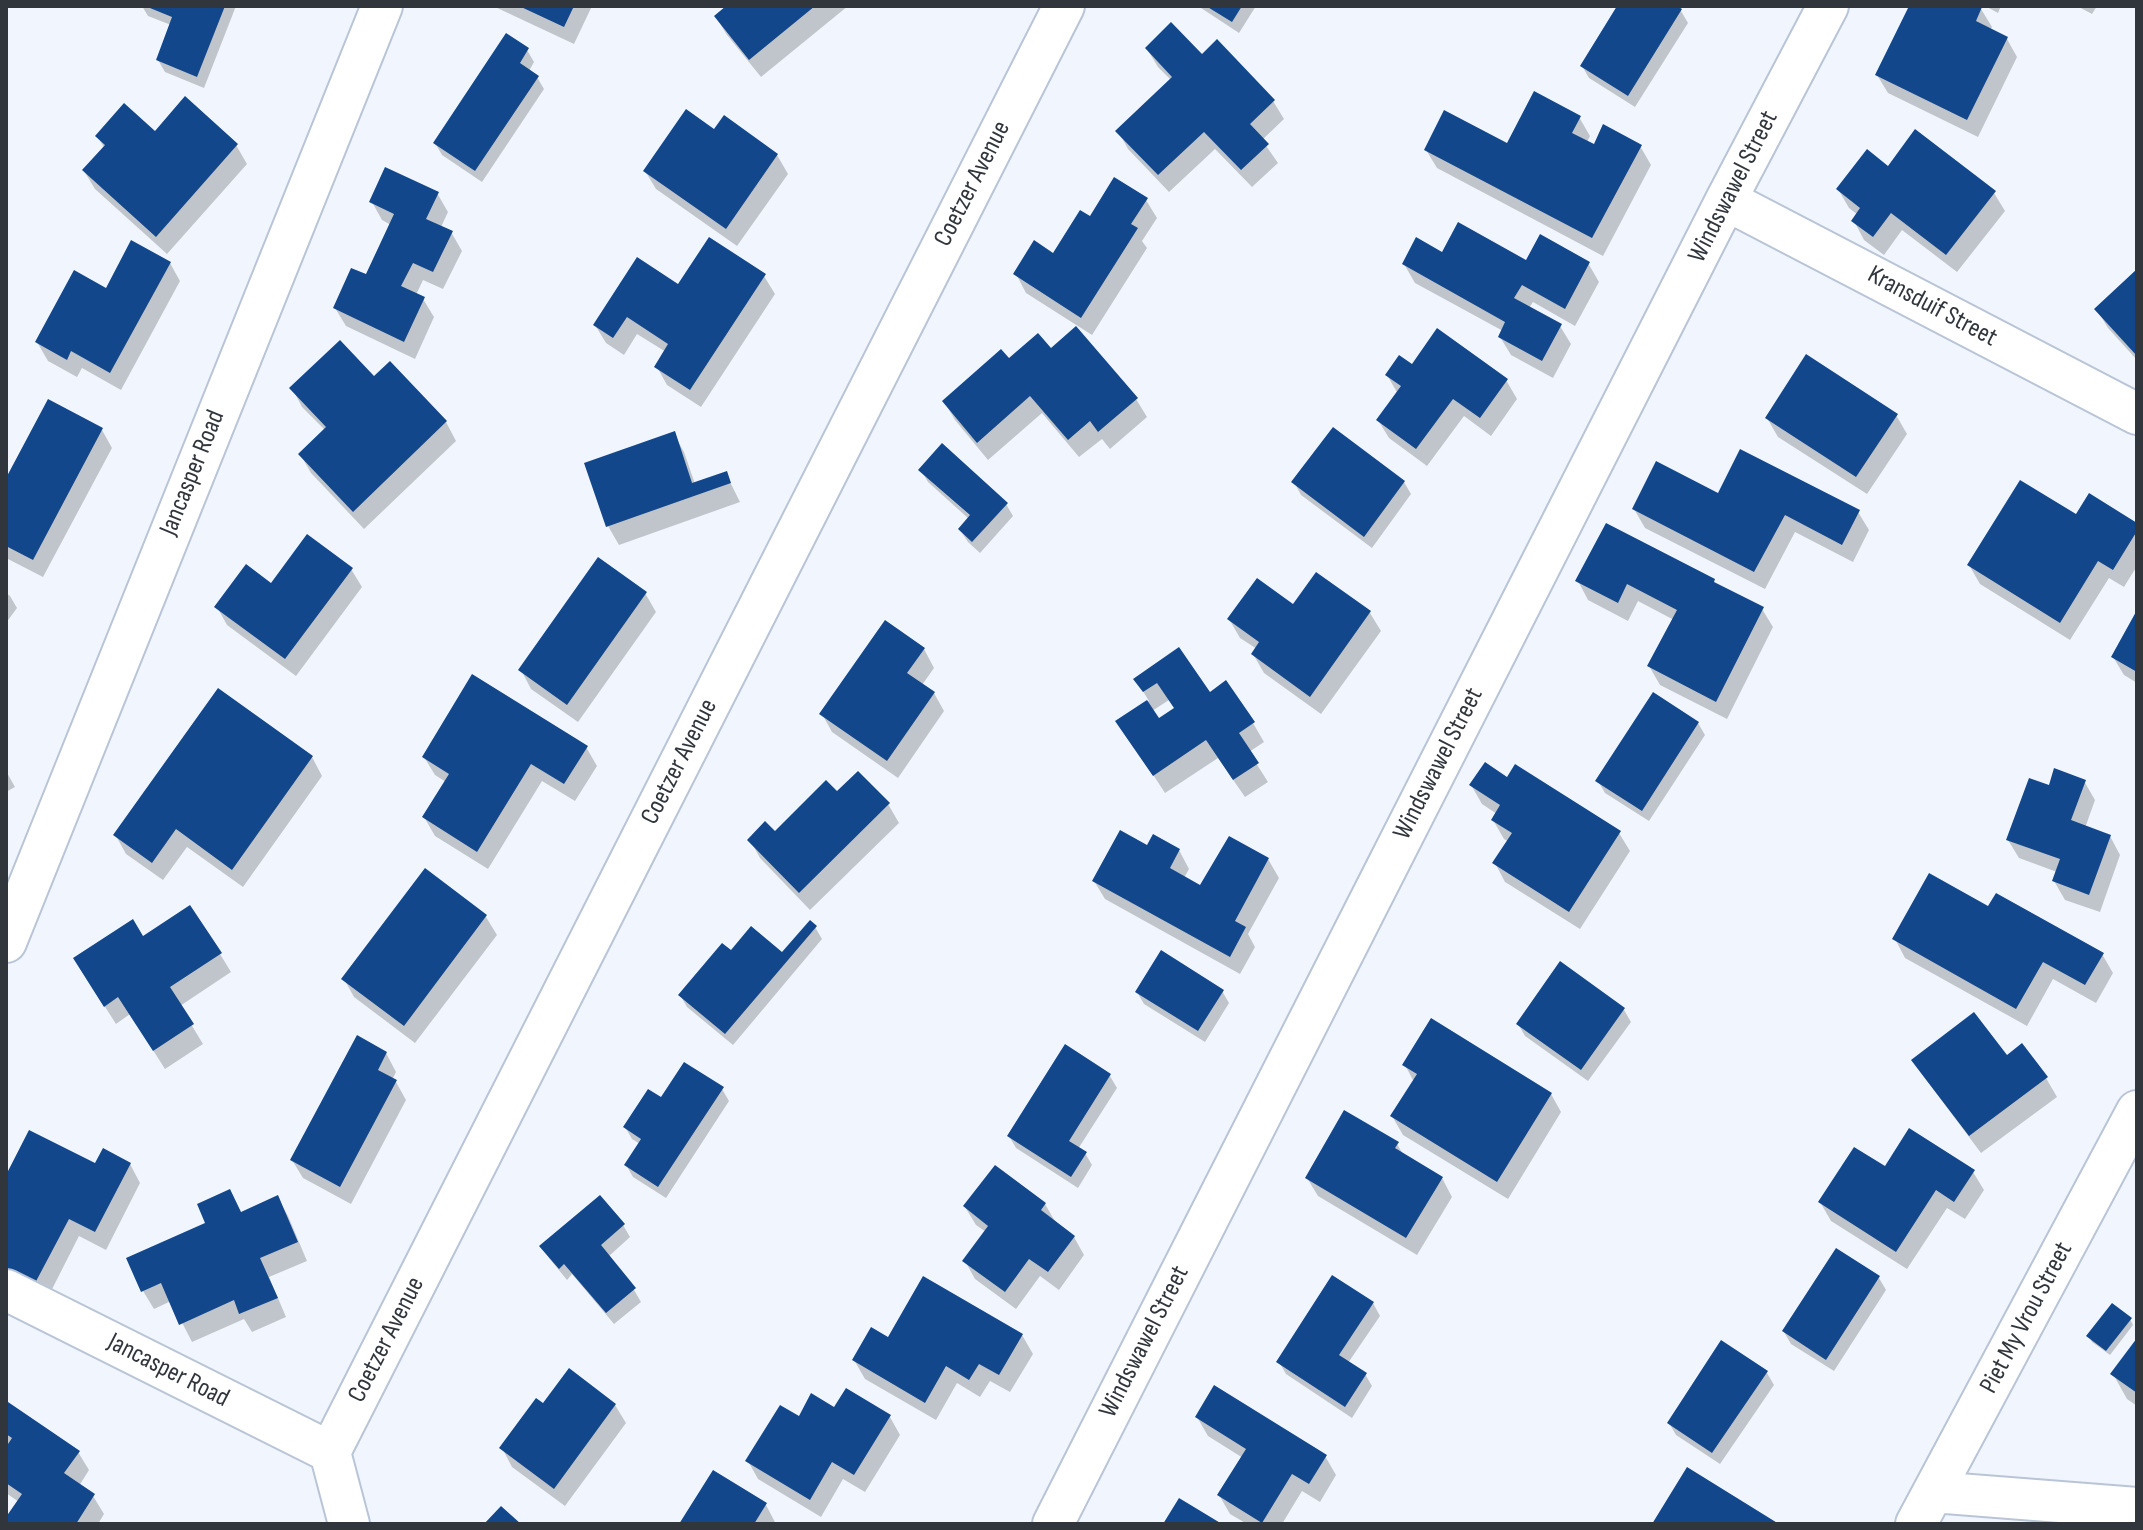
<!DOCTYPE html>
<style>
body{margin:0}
#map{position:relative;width:2143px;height:1530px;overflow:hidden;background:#f1f6fe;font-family:"Sofia Sans Condensed",sans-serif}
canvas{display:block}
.frame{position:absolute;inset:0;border:8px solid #31363d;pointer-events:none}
</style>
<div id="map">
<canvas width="2143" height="1530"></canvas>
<div class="frame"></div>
</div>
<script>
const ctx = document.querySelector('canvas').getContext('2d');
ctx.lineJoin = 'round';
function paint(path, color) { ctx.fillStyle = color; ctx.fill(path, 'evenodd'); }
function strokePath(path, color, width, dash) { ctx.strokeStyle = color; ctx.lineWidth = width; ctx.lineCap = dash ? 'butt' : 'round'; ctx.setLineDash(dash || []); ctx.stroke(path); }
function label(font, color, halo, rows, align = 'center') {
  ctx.font = font + ' "Sofia Sans Condensed",sans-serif'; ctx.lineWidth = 8; ctx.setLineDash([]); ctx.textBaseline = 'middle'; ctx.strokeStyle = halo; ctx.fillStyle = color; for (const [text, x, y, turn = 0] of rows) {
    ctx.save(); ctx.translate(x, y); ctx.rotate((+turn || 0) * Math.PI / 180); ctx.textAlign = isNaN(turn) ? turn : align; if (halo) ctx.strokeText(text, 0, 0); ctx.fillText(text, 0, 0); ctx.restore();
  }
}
const shadow = new Path2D(`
 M142,6H236L204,88L165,72L158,60L171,25L148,16Z
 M493,6H592L574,44Z
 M729,6H848L761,77L727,35L716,17Z
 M1198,6H1256L1239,33Z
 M1620,6H1673L1681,11L1688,23L1635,107L1589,78L1582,66Z
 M1912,6H1975L1981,9L1992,27L1990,30L2007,39L2017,57L1978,137L1888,93L1877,75Z
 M1985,6H2001L1998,13Z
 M2077,6H2097L2092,14Z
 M1147,49L1202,57L1273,101L1284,119L1262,140L1278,163L1252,187L1215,149L1169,192L1128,149L1118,131L1171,80L1158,67Z
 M527,50L534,62L529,71L537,77L544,89L482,182L442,155L435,143Z
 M1579,117L1590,136L1587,142L1595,146H1640L1651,165L1603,256L1437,168L1426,150L1508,146Z
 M715,132L777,155L788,174L737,246L656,189L645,171Z
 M155,133L236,145L247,164L167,254L95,189L84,171L105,149L97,136Z
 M1889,169L1994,193L2005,211L1957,272L1902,230L1884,255L1864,240L1854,221L1858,215L1849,208L1838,189Z
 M437,193L448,212L441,227L451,232L462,251L443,289L423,280L416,295L423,299L434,317L415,359L346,326L335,308L366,277L391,225L382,220L372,202Z
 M1146,200L1157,218L1142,241L1147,248L1092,335L1026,293L1016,274L1054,255L1090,219Z
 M1443,254L1527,263H1588L1599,282L1575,326L1533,302L1529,308L1560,326L1571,344L1553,378L1511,355L1500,337L1503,331L1415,283L1404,264Z
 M170,263L180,281L121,390L82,368L77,377L48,361L37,342L107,291Z
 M2137,272V360L2108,328L2097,310Z
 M764,276L775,294L701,407L667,385L657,367L666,352L637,334L624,355L606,343L595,325L679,286Z
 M1051,351L1136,399L1147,417L1110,449L1102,439L1079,457L1042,413L988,460L955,420L944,401L1009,361Z
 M1412,366L1506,380L1517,399L1491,436L1464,416L1427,466L1389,438L1378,420L1398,394L1387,375Z
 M292,388L446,422L456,441L364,529L311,473L300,454L325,430L302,407Z
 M1896,415L1907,434L1867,494L1778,437L1767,418Z
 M102,430L112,448L43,577L6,558V482Z
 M674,434L684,452L695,484L726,474L740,502L619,545L608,526Z
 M921,470L1006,504L1013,516L980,553L968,542L960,530L969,519L928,482Z
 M1294,482H1404L1411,494L1372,548L1301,495Z
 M1719,496L1858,512L1869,530L1853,562L1795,532L1765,589L1645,528L1634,509Z
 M2077,517L2137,525V566L2124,587L2109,578L2070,640L1980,584L1969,565Z
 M351,569L362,587L296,676L227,625L217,607L272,586Z
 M1317,575L1370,613L1381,631L1321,714L1264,673L1253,654L1257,649L1240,638L1229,619L1294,607Z
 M1713,580L1717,586L1762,609L1773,627L1727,719L1660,685L1649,666L1674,620L1638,601L1628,621L1588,600L1578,581Z
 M6,593L10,596L17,608L6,623Z
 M645,593L656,612L578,722L531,689L521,670Z
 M2137,614V683L2124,675L2113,657Z
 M924,649L934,668L922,685L934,693L944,711L898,778L832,732L822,714Z
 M1179,650L1209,695L1253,723L1264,742L1249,752L1268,782L1245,797L1218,758L1165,793L1118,721L1149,701L1136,680ZM1169,700L1175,709L1158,721L1152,711Z
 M1698,723L1705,735L1649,821L1605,793L1598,781Z
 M586,747L597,766L575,801L542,781L488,869L435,836L424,817L446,782L435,775L424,757Z
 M312,757L322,776L243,887L187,847L163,880L126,854L116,836Z
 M6,771L15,787L6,792Z
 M1508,780L1619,833L1630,851L1580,929L1505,882L1495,863L1509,842L1504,839L1493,820L1497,814L1482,804L1471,785Z
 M2084,781L2095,800L2085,828L2110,836L2120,855L2100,912L2065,900L2054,881L2057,872L2019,858L2008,840L2050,788Z
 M837,794L888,804L899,823L810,910L760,858L750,840L775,834Z
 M1148,848L1179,850L1189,869L1184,878L1201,888L1268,859L1279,878L1248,934L1255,947L1240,974L1105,899L1094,881Z
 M426,871L486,917L497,935L415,1043L354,997L344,979Z
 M1988,909L2102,954L2113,973L2096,1003L2053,979L2027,1026L1905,958L1895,939Z
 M815,927L822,939L733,1045L687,1007L680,995L731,953L783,955Z
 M143,938L220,954L231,972L180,1006L203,1044L165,1069L130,1014L116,1024L86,977Z
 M1222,991L1229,1003L1205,1042L1144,1004L1137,992Z
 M1624,1010L1631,1022L1588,1081L1525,1036L1518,1024Z
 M386,1053L396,1072L392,1080L396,1082L406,1100L351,1204L303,1178L292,1160Z
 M2007,1058L2046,1078L2057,1097L1981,1153L1925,1078L1914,1060Z
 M1405,1065L1551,1094L1561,1112L1508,1199L1403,1135L1392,1116L1414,1082Z
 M1110,1076L1117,1088L1078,1149L1085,1153L1092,1165L1078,1188L1016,1148L1009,1136Z
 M722,1089L729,1101L666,1198L633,1177L626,1165L640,1144L632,1139L625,1127L661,1100Z
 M1397,1144L1404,1156L1442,1178L1452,1197L1417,1255L1318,1196L1307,1178Z
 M130,1164L140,1183L106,1250L79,1236L44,1305L6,1285V1180L96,1166Z
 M1886,1169L1973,1172L1984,1190L1965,1219L1947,1208L1907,1269L1831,1221L1820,1202Z
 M277,1197L288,1216L307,1261L269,1277L286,1317L252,1332L244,1319L192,1342L171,1301L154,1309L143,1291L242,1214Z
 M1045,1204L1056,1223L1074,1237L1084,1255L1059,1290L1040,1276L1016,1309L975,1279L965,1261L986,1232L976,1225L965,1207Z
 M623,1225L630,1237L608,1257L634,1290L641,1302L614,1324L572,1274L567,1280L549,1258L542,1246Z
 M1879,1278L1886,1290L1834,1371L1791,1344L1784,1332Z
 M1373,1303L1380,1316L1348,1363L1365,1374L1372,1386L1352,1418L1286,1374L1279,1362Z
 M2130,1319L2133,1325L2110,1355L2092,1342L2089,1336Z
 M1022,1335L1033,1354L1010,1392L990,1381L980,1397L957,1383L936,1420L865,1379L854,1360L889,1340Z
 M2137,1342V1406L2127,1399L2113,1374Z
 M1767,1373L1774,1385L1720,1464L1676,1435L1669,1423Z
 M615,1405L626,1423L565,1506L512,1467L502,1448L544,1406Z
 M6,1408L78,1452L89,1470L79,1486L93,1496L104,1514L98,1524H6V1521L19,1502L6,1493V1451L9,1446L6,1444Z
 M835,1410L890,1417L900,1435L865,1492L843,1479L821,1517L758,1479L748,1461L799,1419Z
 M1197,1417L1325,1456L1336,1475L1320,1502L1302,1491L1282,1524H1247L1230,1514L1219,1495L1243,1458L1208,1436Z
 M766,1505L776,1524H681Z`);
const building = new Path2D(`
 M145,6H225L197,77L156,60L172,17Z
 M519,6H574L564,27Z
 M726,6H815L749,60L714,16Z
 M1206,6H1242L1232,22Z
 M1617,6H1677L1682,9L1628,96L1580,66Z
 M1909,6H1980L1982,7L1976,21L2008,37L1967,120L1875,75Z
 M1171,22L1202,54L1217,39L1275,100L1250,124L1269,144L1241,170L1204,132L1158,175L1115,131L1172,77L1145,48Z
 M506,33L529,48L520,63L539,76L475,171L433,143Z
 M1534,91L1581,116L1572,133L1594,144L1603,124L1642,145L1592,238L1424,150L1444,110L1507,143Z
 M185,96L238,144L156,237L82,170L105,145L95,136L124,103L155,131Z
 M686,109L714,129L724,115L778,154L726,229L643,171Z
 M1915,129L1996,191L1946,255L1891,213L1873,237L1851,221L1860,208L1836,189L1867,149L1888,166Z
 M385,167L439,192L426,219L453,231L433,272L413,263L401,286L425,297L404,342L333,308L351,268L366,274L394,214L369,202Z
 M1114,177L1148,198L1131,224L1138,228L1081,318L1013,274L1034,240L1053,253L1080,210L1090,216Z
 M1458,222L1526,260L1540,234L1590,262L1565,309L1522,285L1514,298L1562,324L1542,361L1498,337L1505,322L1402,264L1416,237L1442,252Z
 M709,237L766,274L690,390L654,367L668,344L627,317L613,338L593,325L637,257L678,284Z
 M131,240L171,262L110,373L71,351L67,360L35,342L74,270L106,288Z
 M2137,269V356L2094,309Z
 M1076,326L1138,398L1098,432L1090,421L1068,440L1030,396L977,443L942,401L1001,349L1009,358L1038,333L1051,348Z
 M1437,328L1508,379L1480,418L1453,399L1416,449L1376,420L1401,386L1385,375L1399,355L1412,364Z
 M340,340L374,376L390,361L447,421L353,512L298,454L326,427L289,388Z
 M1806,354L1898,414L1856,477L1765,418Z
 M48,399L103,428L33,560L6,546V478Z
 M1333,427L1405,481L1364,537L1291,482Z
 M675,431L692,483L727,471L731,483L606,527L584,463Z
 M942,443L1008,503L972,542L958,529L970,515L918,470Z
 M1740,449L1860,510L1842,545L1785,515L1754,572L1632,509L1656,461L1718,493Z
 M2020,480L2076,514L2089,493L2137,523V531L2113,570L2098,561L2060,623L1967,565Z
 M1606,523L1715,579L1714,582L1764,607L1716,702L1647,666L1677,610L1627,584L1618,603L1575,581Z
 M307,534L353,568L285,659L214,607L246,564L271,583Z
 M598,557L647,592L567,705L518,670Z
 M1316,572L1371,611L1310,697L1251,654L1259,642L1227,619L1257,578L1293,604Z
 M2137,610V672L2111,657Z
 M885,620L925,648L907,673L935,692L887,761L819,714Z
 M1179,647L1210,692L1226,680L1255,722L1239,733L1259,763L1233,780L1206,740L1153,776L1115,721L1147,700L1159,718L1174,708L1157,683L1143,692L1133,679Z
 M472,674L588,746L564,784L531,764L477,852L422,817L449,774L422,757Z
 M218,688L313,756L232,870L176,829L152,863L113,835Z
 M1653,692L1699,722L1642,811L1595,781Z
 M1485,762L1507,777L1515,764L1621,831L1569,912L1492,863L1512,833L1491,820L1500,805L1469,785Z
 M2054,768L2086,780L2071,820L2111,835L2089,895L2052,881L2060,859L2006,840L2029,778L2049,785Z
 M858,771L890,803L799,893L747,840L765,821L775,831L826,780L837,791Z
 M1120,830L1147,845L1153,834L1180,849L1170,868L1200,885L1229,836L1269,858L1235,921L1246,927L1230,957L1092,881Z
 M425,868L487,915L404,1026L341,979Z
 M1929,873L1988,906L1996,893L2104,953L2085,985L2043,962L2016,1009L1892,939Z
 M190,905L222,953L170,987L194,1024L153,1051L118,997L104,1007L73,958L133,919L143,936Z
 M810,920L817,926L725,1034L678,995L722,943L731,950L751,926L782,952Z
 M1161,950L1224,990L1198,1031L1135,992Z
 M1560,961L1625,1008L1581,1070L1516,1024Z
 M1974,1012L2007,1055L2022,1043L2048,1077L1969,1136L1911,1060Z
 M1431,1018L1552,1093L1497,1182L1390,1116L1417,1074L1402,1065Z
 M357,1035L387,1052L378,1070L397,1080L340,1187L290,1160Z
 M1065,1044L1111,1074L1069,1141L1087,1152L1071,1177L1007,1136Z
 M684,1062L724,1087L658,1187L624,1165L641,1139L623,1127L648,1089L661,1097Z
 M1344,1110L1399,1142L1395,1148L1443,1177L1406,1238L1305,1178Z
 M1909,1128L1975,1170L1954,1202L1936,1190L1896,1252L1818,1202L1854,1147L1885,1166Z
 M29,1130L95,1163L103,1148L131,1163L95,1232L69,1219L33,1287L6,1274V1175Z
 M995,1165L1046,1203L1041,1210L1075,1236L1048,1272L1029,1259L1005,1292L962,1261L988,1226L963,1206Z
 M230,1189L241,1212L278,1195L298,1242L260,1258L278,1298L239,1314L234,1300L179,1325L161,1283L141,1292L126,1258L205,1223L197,1204Z
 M600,1195L625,1224L601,1245L636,1288L606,1313L564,1264L559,1269L539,1246Z
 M1836,1248L1880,1276L1826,1360L1782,1331Z
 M1332,1275L1374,1302L1339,1355L1367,1373L1345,1407L1276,1362Z
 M923,1276L1023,1334L999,1375L979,1364L969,1380L946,1366L925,1403L852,1360L871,1327L888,1337Z
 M2112,1303L2132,1318L2106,1351L2086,1336Z
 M2137,1338V1393L2110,1374Z
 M1721,1340L1768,1371L1712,1453L1667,1423Z
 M569,1368L616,1404L554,1489L499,1448L536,1398L543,1403Z
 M1214,1385L1327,1455L1309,1484L1292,1474L1262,1523L1217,1495L1246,1449L1195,1417Z
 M846,1388L891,1415L854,1475L832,1462L810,1500L745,1461L780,1405L799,1416L811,1393L834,1407Z
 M8,1402L80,1451L64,1473L95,1494L76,1524H6V1517L22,1494L6,1483V1447L12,1438L6,1434V1404Z
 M1687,1467L1779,1524H1652Z
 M713,1470L767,1503L754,1524H679Z
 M1179,1498L1222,1524H1163Z
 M501,1506L521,1524H484Z`);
const minor = new Path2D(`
 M1726,200L2137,414
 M6,942L382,6
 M6,1290L330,1452
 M1933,1492L2137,1508
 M349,1524L330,1452L1064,6
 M1053,1524L1726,200L1828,6
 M1916,1524L2137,1111`);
const streetNames = [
 ["Coetzer Avenue",973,184,-63],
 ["Windswawel Street",1734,187,-63],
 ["Kransduif Street",1932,307,28],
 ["Jancasper Road",193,473,-68],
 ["Coetzer Avenue",680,762,-63],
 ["Windswawel Street",1439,764,-63],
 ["Piet My Vrou Street",2027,1318,-62],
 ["Coetzer Avenue",387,1340,-63],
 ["Windswawel Street",1145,1342,-63],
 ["Jancasper Road",168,1371,27]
];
paint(shadow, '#0003');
paint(building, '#13478b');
strokePath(minor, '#b9c5d7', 44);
strokePath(minor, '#fff', 40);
label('26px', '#31363d', '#fff', streetNames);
</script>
